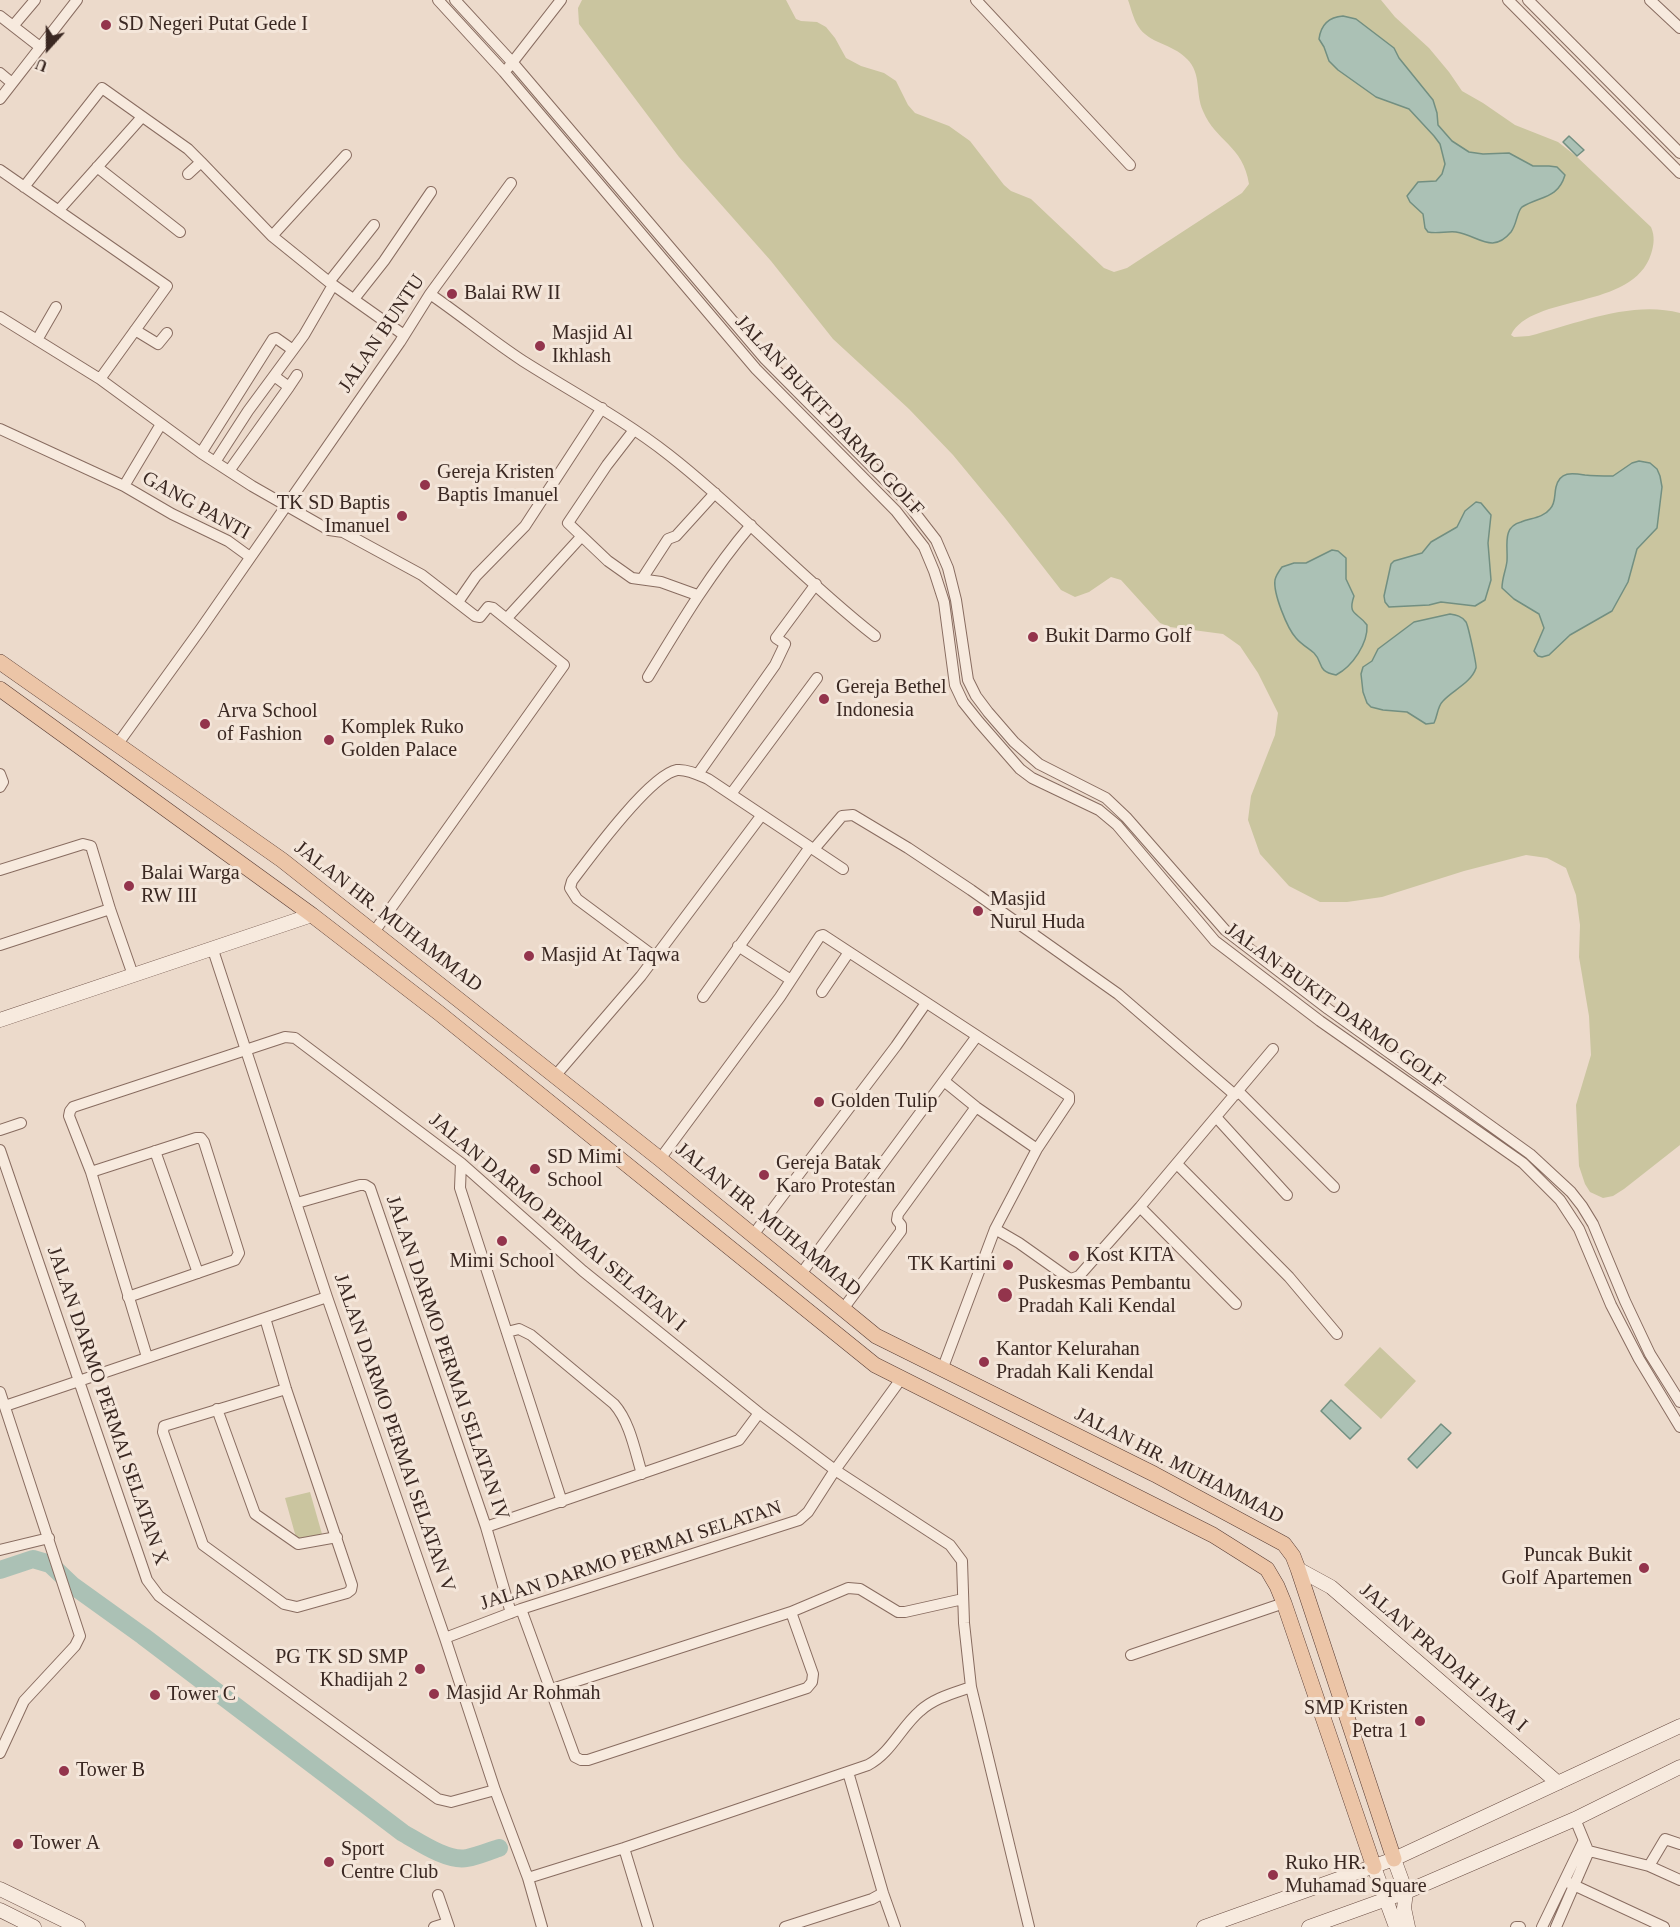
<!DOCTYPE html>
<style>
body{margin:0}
#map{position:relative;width:1680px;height:1927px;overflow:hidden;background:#ecdacb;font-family:"Times New Roman",serif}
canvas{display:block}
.north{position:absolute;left:18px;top:18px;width:60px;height:60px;-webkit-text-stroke:4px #f4e6da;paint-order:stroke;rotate:201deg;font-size:16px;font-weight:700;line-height:24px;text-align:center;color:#3a2822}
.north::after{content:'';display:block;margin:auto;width:21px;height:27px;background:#3a2822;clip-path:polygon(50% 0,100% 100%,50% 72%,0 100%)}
</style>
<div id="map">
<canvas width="1680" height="1927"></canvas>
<div class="north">U</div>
</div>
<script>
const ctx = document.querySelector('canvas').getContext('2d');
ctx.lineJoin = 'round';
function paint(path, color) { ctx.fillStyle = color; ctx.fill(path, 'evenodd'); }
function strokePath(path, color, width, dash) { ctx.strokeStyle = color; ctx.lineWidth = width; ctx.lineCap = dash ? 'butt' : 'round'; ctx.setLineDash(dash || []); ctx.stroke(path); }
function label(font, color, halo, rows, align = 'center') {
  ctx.font = font + ' "Times New Roman",serif'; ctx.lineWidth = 6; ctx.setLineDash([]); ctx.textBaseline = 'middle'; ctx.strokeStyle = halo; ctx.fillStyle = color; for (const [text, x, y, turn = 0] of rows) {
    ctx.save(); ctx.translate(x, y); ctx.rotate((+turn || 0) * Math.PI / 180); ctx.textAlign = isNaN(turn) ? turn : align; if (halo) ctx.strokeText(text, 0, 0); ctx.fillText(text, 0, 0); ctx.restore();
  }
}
const green = new Path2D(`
 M582,0H786L796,19L801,21L817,22L826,27L835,38L846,58L861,66L884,73L896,81L908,105L915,113L949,126L970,141L1004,185L1011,191L1031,199L1104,268L1114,272L1127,268L1242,193L1249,184C1243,145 1216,142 1203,111C1195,93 1202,74 1187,59C1172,43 1149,44 1138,26C1133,18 1131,8 1128,0H1381L1395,17L1429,48L1449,72L1462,91L1483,103L1515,125L1558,142L1576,156L1651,227C1655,236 1654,245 1651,254C1633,311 1532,293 1511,335L1514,337L1529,336C1576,324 1631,300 1680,313V1145L1624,1189L1613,1196L1603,1198L1590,1192L1585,1184L1579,1166L1576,1105L1591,1055L1589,1016L1579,957L1580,925L1576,895L1566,868L1547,858L1526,855L1464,871L1382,897L1347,902H1320L1289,886L1260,854L1248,820L1251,796L1275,735L1278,713L1258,673L1240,646L1223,634L1170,627L1160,623L1121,580L1111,577L1089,592L1075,597L1061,590L1005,518L953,455L909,409L833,339L771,261L679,157L579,24L578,8Z
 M1380,1347L1416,1381L1381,1419L1344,1385Z
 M310,1492L322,1534L297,1541L285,1498Z`);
const water = new Path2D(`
 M1343,16L1356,19L1394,48L1399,58L1433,100L1437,113L1438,125L1452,141L1469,152L1483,154L1509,153L1533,166H1549L1557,167L1565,175C1558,199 1540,196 1522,207C1517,211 1517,224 1511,232C1492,255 1478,235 1456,232C1447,231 1437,234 1428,232L1425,228L1423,214L1410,202L1407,196L1418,182L1436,181L1442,174L1445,164L1440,144L1434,136L1409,109L1376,97L1338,70L1329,61L1324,47L1319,39C1321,24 1329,17 1343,16Z
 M1569,136L1584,150L1577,156L1563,142Z
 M1639,461L1650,463L1657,469L1660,476L1662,487L1657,528L1637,549L1628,582L1612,611L1570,635L1549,655L1542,657L1538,656L1534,651L1544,628L1539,614L1514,599L1502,588C1502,578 1506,570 1507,561C1508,545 1502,527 1521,522C1531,518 1543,518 1550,509C1556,503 1554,495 1556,487C1560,471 1572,473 1585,475C1594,476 1604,476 1613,476L1632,463Z
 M1476,502L1481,503L1491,515L1488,543L1491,580L1485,600L1475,606L1441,602L1429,605L1389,607L1385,602L1384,596L1391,564L1394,561L1422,553L1431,542L1457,527L1465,511Z
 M1332,550L1338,551L1346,558V579L1354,596C1347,616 1358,612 1367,625C1368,643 1353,666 1336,675C1316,671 1324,663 1314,653C1308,648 1301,644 1296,638C1287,628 1273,593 1275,580C1276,575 1279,571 1282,567L1294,563H1306Z
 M1450,614C1456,615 1462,616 1466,622C1468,625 1477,666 1476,668C1471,683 1453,690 1443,701C1437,707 1438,715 1434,723L1426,724L1407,712L1383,710L1371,707L1367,703L1363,692L1361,674L1363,667L1372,661L1378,649L1414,622Z
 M1331,1400L1361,1428L1350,1439L1321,1411Z
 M1441,1424L1451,1433L1417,1468L1408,1459Z`);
const river = new Path2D(`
 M0,1570L33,1559L50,1564L72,1585L143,1636L403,1833C419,1842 448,1862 467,1858C478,1856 489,1851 499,1848`);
const street = new Path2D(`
 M438,0L504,72L756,369L896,511L924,547L934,571L944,602L955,685L963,702L979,722L1020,769L1032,778L1099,810L1117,825L1215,941L1320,1021L1523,1163L1560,1200L1579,1229L1611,1305L1639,1359L1680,1427
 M455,0L513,63L765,359L905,500L936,540L948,568L956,600L968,680L976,696L988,712L1014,742L1039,764L1106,798L1126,817L1225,930L1328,1009L1530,1154L1571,1192L1582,1206L1593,1224L1625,1301L1650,1354L1680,1402
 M976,0L1130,165
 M1508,0L1680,173
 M1528,0L1680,153
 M1650,0L1680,28
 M0,16L40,47
 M13,26L35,0
 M508,68L561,0
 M0,73L12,83
 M0,99L77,0
 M97,167L180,232
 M0,170L167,286L100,379
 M188,174L201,162L272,236L329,282L404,335
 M24,187L102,88L188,149L201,162
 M59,210L142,117
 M272,236L346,155
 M329,282L374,225
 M430,294C462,316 491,340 523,361C572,392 623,419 669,455C741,511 803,580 875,636
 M354,299L384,261L431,192
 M0,317L100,379L201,453L252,486L329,530L343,532L422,575L475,616L480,617L488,607L493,608L564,665L374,932
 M135,330L158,344L167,333
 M37,340L56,307
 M289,387L297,375
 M0,429L124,486L172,514L228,541L250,557
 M634,430L607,465L568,523L608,561L632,578L661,582L697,595
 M201,453L273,339L276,338L293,350
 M215,462L248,411L304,335L333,285
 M229,471L289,387L274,376
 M124,486L161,424
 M642,579L668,539L676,536L715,493
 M458,602L476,576L525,526L602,408
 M507,618L581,537
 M648,677C680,624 711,572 751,525
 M117,745L200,630L400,342L430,294L511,183
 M0,774L3,782L0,787
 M698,774L775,665L785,644L776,638L816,584
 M731,794L817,678
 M814,849L842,816L853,815L908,848L971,890L1118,994L1235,1095
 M0,870L83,844L91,846L110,909L133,975
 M0,945L110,909
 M738,946L791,980
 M213,950L327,1297L445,1638L495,1790L528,1878L542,1927
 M655,957L577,899L570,888L572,881C590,857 650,775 677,770C687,769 699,775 708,779L843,869
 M822,992L849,952
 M703,997L810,847
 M555,1076L641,976L761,816
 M944,1081L976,1107L1037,1149
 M1238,1091L1334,1187
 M1216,1117L1287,1195
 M0,1130L21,1123
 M0,1150L147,1580L159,1596L438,1799L451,1802L495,1790
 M155,1151L198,1273
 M660,1159L780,997L820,936L823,935L1069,1096V1101L1037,1149L995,1229L942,1370
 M461,1163L460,1188L562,1502
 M1177,1164L1289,1277L1337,1334
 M91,1172L196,1138H201L204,1142L239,1253L235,1260L128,1297
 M297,1203L360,1185H365L370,1188L486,1527L511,1613
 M1140,1207L1236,1304
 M995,1229L1019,1243L1067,1277L1071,1279L1079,1276L1140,1207L1273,1049
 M753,1235L896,1046L926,1003
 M801,1274L977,1036
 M843,1309L901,1231V1225L897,1220L898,1214L976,1107
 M265,1318L286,1389L352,1585L351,1590L347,1593L297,1607L284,1604L203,1545L163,1432L164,1426L286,1389
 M507,1332L519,1329L531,1335L614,1404C630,1422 635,1451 642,1474
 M147,1357L91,1172L69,1116L70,1111L73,1107L285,1037L295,1038L461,1163L583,1271L759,1413L835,1470L950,1545L962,1561L964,1623L971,1687L1029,1927
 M0,1392L80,1636L75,1646L24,1701L0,1753
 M5,1406L327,1297
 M217,1409L255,1514L298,1544L337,1537
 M486,1527L739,1440L759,1413
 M0,1550L49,1538
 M521,1609L575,1757L581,1760H588L807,1688L812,1682L813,1674L791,1612
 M445,1638L521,1609L799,1520L808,1512L835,1470L901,1379
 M1131,1655L1284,1603
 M552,1689L791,1612L848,1588L860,1589L898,1612H905L963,1599
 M848,1772L883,1893L895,1927
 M1575,1819L1587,1848
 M624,1848L648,1927
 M1589,1851L1649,1866L1680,1880
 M1649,1866L1665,1839L1680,1844
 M528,1878L624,1848L868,1765C891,1753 901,1727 920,1711C934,1698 954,1693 971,1687
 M1565,1881L1664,1927
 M438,1895L449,1927
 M434,1927L447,1923
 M785,1927L872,1899L883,1893
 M1516,1927H1520
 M1542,1927L1583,1842
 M1556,1927L1589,1851`);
const secondary = new Path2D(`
 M0,1020L312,915
 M1298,1569L1331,1587L1558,1783
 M1394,1859L1406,1892L1404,1908L1408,1927
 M1374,1867L1396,1927
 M0,1889L78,1927
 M0,1910L34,1927
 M1204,1927L1394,1859L1680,1726
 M1309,1927L1406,1892L1575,1819L1680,1767`);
const primary = new Path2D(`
 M0,662L282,860L660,1159L876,1336L1154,1474L1284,1544L1293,1556L1298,1569L1394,1859
 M0,689L312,915L439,1013L875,1365L1213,1535L1267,1569L1277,1586L1284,1603L1374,1867`);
const markers = [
 [106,25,6,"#93344c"],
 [452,294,6,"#93344c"],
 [540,346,6,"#93344c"],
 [425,485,6,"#93344c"],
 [402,516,6,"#93344c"],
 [1033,637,6,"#93344c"],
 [824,699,6,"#93344c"],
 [205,724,6,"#93344c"],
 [329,740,6,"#93344c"],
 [129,886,6,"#93344c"],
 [978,911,6,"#93344c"],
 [529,956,6,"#93344c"],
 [819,1102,6,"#93344c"],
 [535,1169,6,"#93344c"],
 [764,1175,6,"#93344c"],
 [502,1241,6,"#93344c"],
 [1074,1256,6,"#93344c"],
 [1008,1265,6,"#93344c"],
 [1005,1295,8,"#93344c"],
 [984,1362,6,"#93344c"],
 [1644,1568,6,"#93344c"],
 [420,1669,6,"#93344c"],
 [434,1694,6,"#93344c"],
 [155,1695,6,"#93344c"],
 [1420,1721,6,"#93344c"],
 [64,1771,6,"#93344c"],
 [18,1844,6,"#93344c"],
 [329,1862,6,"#93344c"],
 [1273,1875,6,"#93344c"]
];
const poiNames = [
 ["SD Negeri Putat Gede I",118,25],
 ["Balai RW II",464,294],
 ["Masjid Al",552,334],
 ["Ikhlash",552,357],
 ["Gereja Kristen",437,473],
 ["Baptis Imanuel",437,496],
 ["TK SD Baptis",390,504,"right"],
 ["Imanuel",390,527,"right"],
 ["Bukit Darmo Golf",1045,637],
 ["Gereja Bethel",836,688],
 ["Indonesia",836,711],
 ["Arva School",217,712],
 ["of Fashion",217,735],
 ["Komplek Ruko",341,728],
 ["Golden Palace",341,751],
 ["Balai Warga",141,874],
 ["RW III",141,897],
 ["Masjid",990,900],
 ["Nurul Huda",990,923],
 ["Masjid At Taqwa",541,956],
 ["Golden Tulip",831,1102],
 ["SD Mimi",547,1158],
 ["School",547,1181],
 ["Gereja Batak",776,1164],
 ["Karo Protestan",776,1187],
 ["Kost KITA",1086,1256],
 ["Mimi School",502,1262,"center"],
 ["TK Kartini",996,1265,"right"],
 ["Puskesmas Pembantu",1018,1284],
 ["Pradah Kali Kendal",1018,1307],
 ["Kantor Kelurahan",996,1350],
 ["Pradah Kali Kendal",996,1373],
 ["Puncak Bukit",1632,1556,"right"],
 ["Golf Apartemen",1632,1579,"right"],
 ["PG TK SD SMP",408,1658,"right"],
 ["Khadijah 2",408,1681,"right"],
 ["Masjid Ar Rohmah",446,1694],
 ["Tower C",167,1695],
 ["SMP Kristen",1408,1709,"right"],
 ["Petra 1",1408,1732,"right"],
 ["Tower B",76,1771],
 ["Tower A",30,1844],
 ["Sport",341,1850],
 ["Centre Club",341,1873],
 ["Ruko HR.",1285,1864],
 ["Muhamad Square",1285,1887]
];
const streetNames = [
 ["JALAN BUNTU",382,334,-56],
 ["JALAN BUKIT DARMO GOLF",829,416,47],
 ["GANG PANTI",196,506,29],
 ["JALAN HR. MUHAMMAD",388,917,38],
 ["JALAN BUKIT DARMO GOLF",1335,1006,36],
 ["JALAN HR. MUHAMMAD",768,1220,39],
 ["JALAN DARMO PERMAI SELATAN I",557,1223,40],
 ["JALAN DARMO PERMAI SELATAN IV",447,1358,71],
 ["JALAN DARMO PERMAI SELATAN X",107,1406,71],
 ["JALAN DARMO PERMAI SELATAN V",394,1433,71],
 ["JALAN HR. MUHAMMAD",1179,1466,27],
 ["JALAN DARMO PERMAI SELATAN",631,1556,-18],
 ["JALAN PRADAH JAYA I",1443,1658,41]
];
paint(green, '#cac59f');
paint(water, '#abc1b5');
strokePath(water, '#728f81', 1.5);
strokePath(river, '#abc1b5', 18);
strokePath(street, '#886c60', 12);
strokePath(secondary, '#6a4d43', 15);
strokePath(primary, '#573b33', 16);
strokePath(street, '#f7eade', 10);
strokePath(secondary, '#f7eade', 14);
strokePath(primary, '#ecc5a7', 15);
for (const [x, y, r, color] of markers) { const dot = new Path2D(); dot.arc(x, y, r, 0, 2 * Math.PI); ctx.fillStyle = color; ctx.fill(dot); strokePath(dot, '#f4e6da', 2); }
label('20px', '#3a2822', '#f4e6da', poiNames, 'left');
label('20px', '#3a2822', '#f4e6da', streetNames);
</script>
